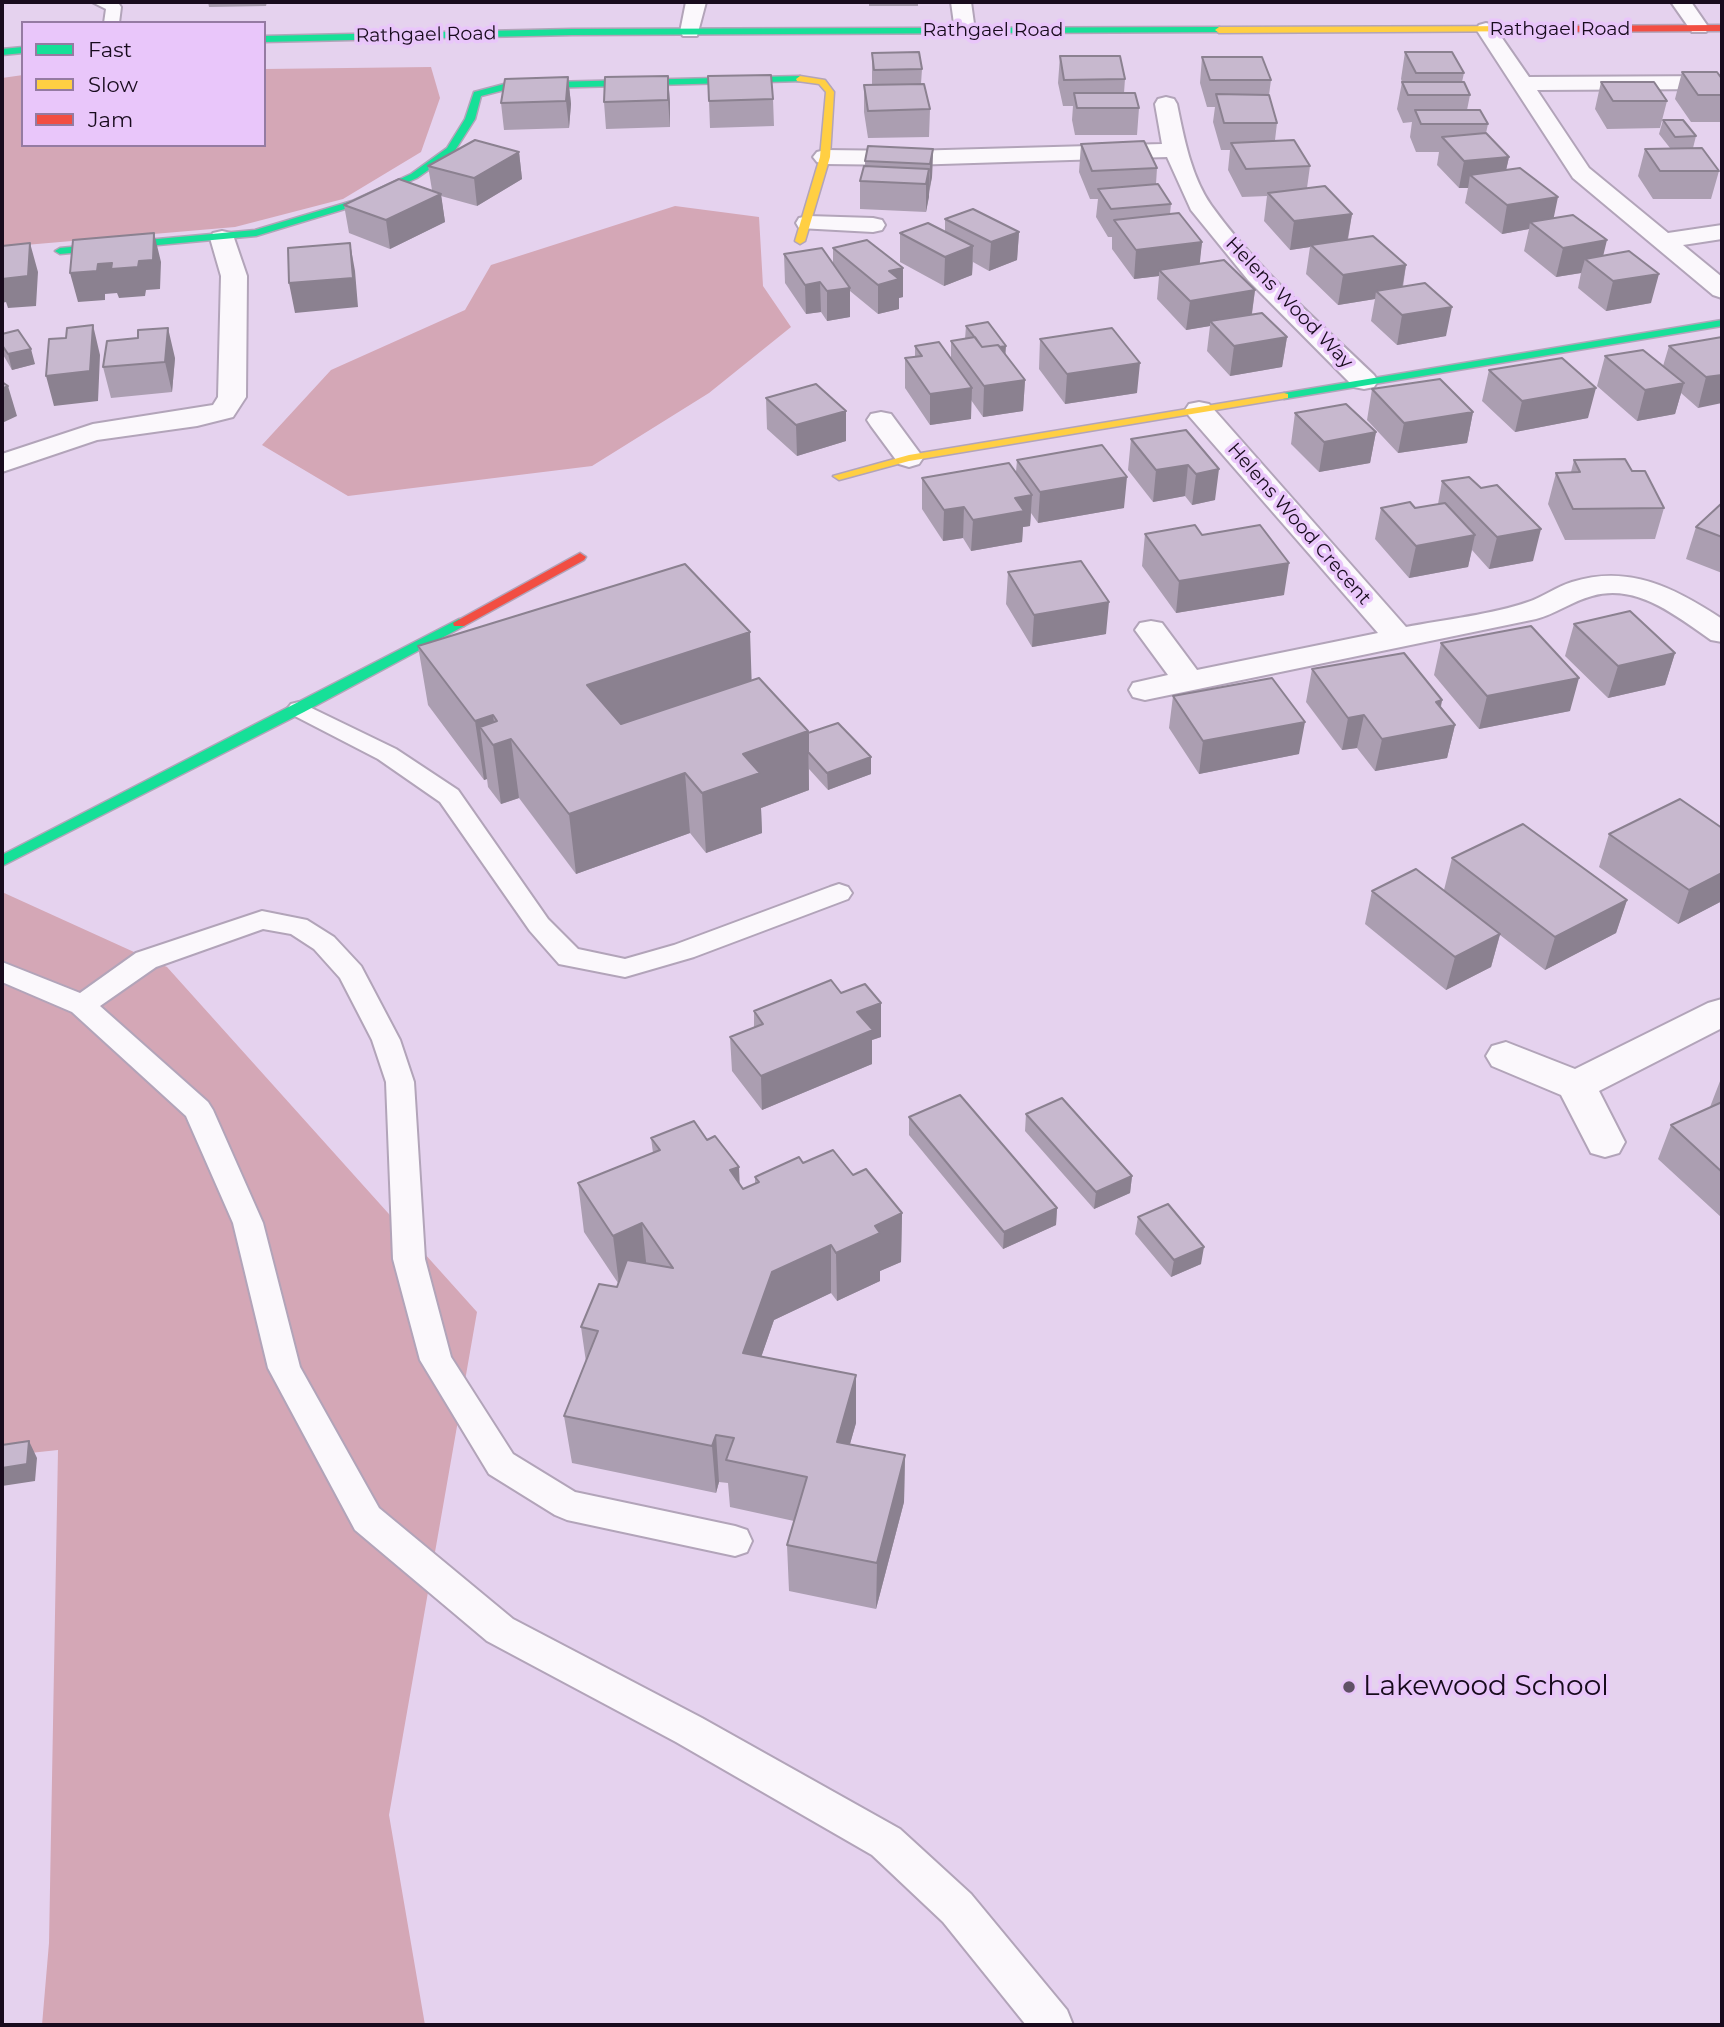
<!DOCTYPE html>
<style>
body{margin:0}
#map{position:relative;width:1724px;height:2027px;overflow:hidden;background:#e5d2ee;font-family:Montserrat,sans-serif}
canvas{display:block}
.frame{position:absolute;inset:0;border:4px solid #180b1d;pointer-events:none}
.legend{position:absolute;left:21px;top:21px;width:245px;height:126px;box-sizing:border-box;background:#e9c6fa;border:2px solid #957ba2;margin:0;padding:9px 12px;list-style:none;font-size:21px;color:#180b1d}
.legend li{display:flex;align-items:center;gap:14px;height:35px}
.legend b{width:35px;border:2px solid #957ba2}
</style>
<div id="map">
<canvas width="1724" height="2027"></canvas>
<div class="frame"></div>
<ul class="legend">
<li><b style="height:9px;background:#16e098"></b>Fast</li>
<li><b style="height:9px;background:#ffcf43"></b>Slow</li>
<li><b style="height:9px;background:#f24e42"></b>Jam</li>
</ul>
</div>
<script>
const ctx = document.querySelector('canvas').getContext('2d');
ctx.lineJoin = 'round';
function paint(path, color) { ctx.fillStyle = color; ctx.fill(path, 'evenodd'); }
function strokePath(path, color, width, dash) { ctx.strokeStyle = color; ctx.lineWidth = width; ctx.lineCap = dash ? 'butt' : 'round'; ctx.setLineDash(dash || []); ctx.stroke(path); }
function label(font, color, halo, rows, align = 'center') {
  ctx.font = font + ' Montserrat,sans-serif'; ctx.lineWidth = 7; ctx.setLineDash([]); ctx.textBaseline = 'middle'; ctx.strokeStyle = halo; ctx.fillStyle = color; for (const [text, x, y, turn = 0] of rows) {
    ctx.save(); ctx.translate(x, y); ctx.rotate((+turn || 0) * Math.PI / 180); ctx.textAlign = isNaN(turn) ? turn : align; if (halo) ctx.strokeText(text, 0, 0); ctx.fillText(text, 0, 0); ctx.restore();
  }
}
const forest = new Path2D(`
 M431,67L440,98L421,152L343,199L235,227L2,247V78L23,75V145H264V69Z
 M675,206L759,217L763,286L791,327L709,393L592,466L348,496L262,445L331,370L465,310L491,265Z
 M2,892L167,967L477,1312L389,1815L425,2025H42L49,1943L58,1450L2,1456Z`);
const lane = new Path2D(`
 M92,2L119,4L121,7L119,23H104L106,9Z
 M299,702L396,749L458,790L548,919L578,949L625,959L674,945L830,887L839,884L848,887L852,893L848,899L694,957L625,977L559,964L530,931L440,802L378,759L291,714L287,709L291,704Z
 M262,911L307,920L334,937L361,966L400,1040L414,1082L425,1259L451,1357L513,1454L575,1492L735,1526L747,1530L752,1541L747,1552L735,1556L567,1520L555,1515L489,1474L420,1360L393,1259L386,1082L372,1040L340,978L314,949L291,934L263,929L156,967L100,1006L208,1102L213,1110L263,1223L300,1367L379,1508L513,1619L702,1718L900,1829L971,1894L1067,2010L1073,2025H1026L943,1922L872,1855L676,1742L487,1641L355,1530L268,1368L233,1223L186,1116L72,1012L2,982V962L80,993L136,953Z`);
const street = new Path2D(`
 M686,2H706L697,36H683L680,32Z
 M951,2H971L975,31L972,35H958L955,31Z
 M1671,2H1691L1709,28L1706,32H1692Z
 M1486,23L1493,25L1529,77L1722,76V89L1537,90L1589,168L1668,233L1722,225V239L1683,245L1722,277V298L1713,295L1573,178L1476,29L1479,25Z
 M1166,97L1174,99L1177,104C1184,138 1191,176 1211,205C1256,268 1318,321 1374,375L1378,381L1374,387L1364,389L1354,387L1248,280L1191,210L1167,157L909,165L825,164L817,162L813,157L817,152L825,150L909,151L1162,144L1155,104L1158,99Z
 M808,216L873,218L882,220L885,225L882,230L873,232L799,228L796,223L799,218Z
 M222,231L231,233L234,238L247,276L246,397L233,417L197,426L97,440L2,472V454L93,424L213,405L218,397L221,276L210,238L213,233Z
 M1199,402L1209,404L1406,627C1443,620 1494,614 1528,602C1543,597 1556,587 1572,582C1629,564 1675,588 1722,619V642L1711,640C1676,616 1637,583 1592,596C1572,601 1556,614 1536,619L1145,700L1133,697L1129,690L1133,683L1168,675L1135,630L1140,623L1151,621L1162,623L1197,670L1378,633L1189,416L1185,410L1189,404Z
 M881,412L891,414L919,452L923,458L919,464L909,467L899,464L871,426L867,420L871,414Z
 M1722,999V1028L1599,1091L1625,1142L1619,1153L1605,1157L1591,1153L1561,1095L1492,1066L1486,1056L1492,1046L1506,1042L1575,1069L1708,1003Z`);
const fast = new Path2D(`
 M1219,27L1222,28V32L572,35L264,42V36L572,29Z
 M23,47V53L2,55V49Z
 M800,76L804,79L803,81L508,89L481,96L475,119L454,152L417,178L358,205L256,236L60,254L55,251L60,248L255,230L352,201L411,174L447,148L465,119L474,92L508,83Z
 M1722,320V326L1284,399L1278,396L1284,393Z
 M459,619L464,620V626L304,712L2,866V855Z`);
const slow = new Path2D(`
 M1545,26L1548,27V31L1219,33L1215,30L1219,27Z
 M800,76L825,80L834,92L830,157L805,241L800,244L795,241L820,157L826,92L819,84L797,81L796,79Z
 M1284,393L1288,394V398L909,461L839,480L833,476L909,455Z`);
const jam = new Path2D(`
 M1722,25V31L1545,32L1541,29L1545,26Z
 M580,553L586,557L584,560L464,626H454L453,623Z`);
const wall = new Path2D(`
 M208,2H267L266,6L209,7Z
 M407,2H468L407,3Z
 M869,2H918V6H869Z
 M1139,2H1158L1155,4Z
 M1405,52L1464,73L1462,82L1470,95L1467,110L1488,124L1486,133L1509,157L1506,170L1553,218L1603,256L1651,303L1606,311L1578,288L1581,273L1556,277L1524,251L1529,229L1502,234L1465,203L1468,188H1459L1437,165L1439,152H1416L1410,137L1412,122L1403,123L1397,109L1402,82L1401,79Z
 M872,53L922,69L921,84L930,109L929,137L868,138L864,112V85H872Z
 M1060,56L1125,79L1124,93L1139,108L1137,135H1075L1072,120L1073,106H1063L1058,83Z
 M1202,57L1271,80L1269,95L1277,123L1275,140L1310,166L1307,188L1352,214L1348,240L1406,265L1403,287L1446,336L1397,345L1371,321L1375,299L1338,305L1306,274L1310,247L1290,250L1264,221L1267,196L1242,197L1228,170L1230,150H1221L1213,122L1215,107H1207L1200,83Z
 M1682,72L1722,79V122H1691L1675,99Z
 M668,76L670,103V127L606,129L604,102Z
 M568,77L571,104L569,128L504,130L501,103Z
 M1601,82L1667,101L1660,128L1607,129L1595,109Z
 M773,99L774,126L710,128L709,101Z
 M1663,120L1696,136L1693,148L1719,171L1711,199H1653L1638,176L1645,149L1670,148L1659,134Z
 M1081,144L1157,168L1156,184L1171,204L1170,214L1202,242L1199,263L1255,290L1252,314L1287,337L1282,367L1230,376L1207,351L1210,326L1186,330L1157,299L1159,276L1134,279L1112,249V237H1108L1096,217L1098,199H1090L1079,172Z
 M933,149L932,177L926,212L860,209V181L865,166V161Z
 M519,152L522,179L477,206L441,196L445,222L390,249L349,233L344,205L432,190L428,166Z
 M945,219L1019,232L1017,260L989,271L973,262L972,275L944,286L900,262V233L945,232Z
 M833,248L903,268V297L899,298V309L878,314L850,291V317L827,321L821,312L806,314L785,283L784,254L833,264Z
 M966,326L1006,355L1025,380L1023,411L983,417L971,400V419L930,425L905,388V358L915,357V346L951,359V341L965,339Z
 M2,334L35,364L12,370L2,353Z
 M1722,337L1698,408L1681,393L1675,414L1637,421L1597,386L1605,356L1663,366L1669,346Z
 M1040,339L1137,393L1065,404L1039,369Z
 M175,358L172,392L111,398L103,367Z
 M1489,370L1588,418L1515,432L1482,401Z
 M1372,389L1473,412L1467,443L1398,453L1367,420Z
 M766,398L846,441L797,456L767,429Z
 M1295,413L1376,432L1370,463L1319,472L1291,444Z
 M1186,430L1215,500L1192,505L1185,496L1153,502L1128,470L1131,439Z
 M1017,460L1124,508L1038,523L1031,513L1030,526L1023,527L1022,542L971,551L963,538L943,541L922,509V478L1016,472Z
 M1574,460L1664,508L1655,539L1565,540L1548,504L1556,473L1571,472Z
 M1442,481L1533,561L1489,569L1472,550L1468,567L1409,578L1375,539L1381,508H1415L1438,504Z
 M1722,503V573L1686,559L1696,527Z
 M1145,534L1202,535L1284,595L1176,613L1142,566Z
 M1008,572L1106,634L1032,647L1006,604Z
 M1574,624L1675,653L1665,685L1608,698L1565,656Z
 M1441,643L1570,711L1479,729L1434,675Z
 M418,646L752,681L808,731V733L871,774L828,790L809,769V790L761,808L762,833L706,853L690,833L576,874L519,798L501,804L488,787L487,779L484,780L428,705Z
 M1312,669L1442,700L1441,707L1455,725L1447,758L1375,771L1357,748L1342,750L1306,702Z
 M1173,696L1299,754L1199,774L1169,728Z
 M1722,828V901L1678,924L1599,867L1609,834Z
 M1452,858L1627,900L1616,933L1545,970L1500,935L1491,967L1446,990L1365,924L1372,891L1444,890Z
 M841,993L881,1003V1037L872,1040V1064L762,1110L732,1071L730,1037L754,1028V1011Z
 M1722,1076V1218L1658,1159L1671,1125L1710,1107Z
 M1026,1114L1132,1176L1130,1193L1094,1209L1025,1131Z
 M909,1117L1057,1208L1056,1225L1003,1249L909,1135Z
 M651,1138L740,1184L743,1189L755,1184V1177L803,1163L853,1175L902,1213L901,1262L880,1271V1281L837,1301L831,1293L774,1320L761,1357L856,1375V1423L850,1444L905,1455L904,1502L876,1609L789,1591L787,1545L794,1521L730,1507L728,1483L719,1482L716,1493L572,1463L564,1416L586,1362L581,1327L617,1287L618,1283L584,1232L578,1183L653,1153Z
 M1138,1217L1201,1264L1171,1277L1135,1234Z`);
const shadedWall = new Path2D(`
 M668,76L670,103V127L668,100Z
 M568,77L571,104L569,128L566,101Z
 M933,149L932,177L929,191L930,164Z
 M519,152L522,179L477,206L474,178Z
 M1509,157L1503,184L1470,175L1468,188H1459L1464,161Z
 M929,169V197L926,212V184Z
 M441,194L445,222L390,249L386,220Z
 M1558,197L1552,226L1530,222L1529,229L1502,234L1507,205Z
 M1352,214L1347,242L1311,245L1310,247L1290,250L1294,221Z
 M1019,232L1017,260L989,271L991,242Z
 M154,233L161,262L160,289L146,290L145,296L119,298L117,293L105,294V300L78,302L70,273L98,264L139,261Z
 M1607,240L1600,269L1585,259L1581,273L1556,277L1563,248Z
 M1202,242L1199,271L1159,270V276L1134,279L1136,250Z
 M30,243L38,272L36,306L8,308L6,302L2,303V277Z
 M350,243L355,271L358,307L295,313L289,283Z
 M973,246L972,275L944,286L945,257Z
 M1406,265L1401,294L1376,291L1375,299L1338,305L1343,275Z
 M903,268V297L899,298V309L878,314V285L889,271Z
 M1659,274L1651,303L1606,311L1613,281Z
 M820,282L821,312L806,314L805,285Z
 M850,288V317L827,321V291Z
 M1255,290L1251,319L1210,321V326L1186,330L1190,301Z
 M1452,307L1446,336L1397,345L1402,315Z
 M93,325L100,355L98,401L54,406L46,376Z
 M168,328L175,358L172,392L165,362Z
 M1287,337L1282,367L1230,376L1234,346Z
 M1006,346L1005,361L983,349Z
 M31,349L35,364L12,370L8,354Z
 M1140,363L1137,393L1065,404L1067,374Z
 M1722,375V403L1698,408L1706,377Z
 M1025,380L1023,411L983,417L984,386Z
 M1684,383L1675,414L1637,421L1645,390Z
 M8,386L17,416L2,423V389Z
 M972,388L971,419L930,425V394Z
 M1596,388L1588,418L1515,432L1522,401Z
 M846,411V441L797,456L796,425Z
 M1473,412L1467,443L1398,453L1404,423Z
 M1376,432L1370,463L1319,472L1324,442Z
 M1188,465L1185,496L1153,502L1156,470Z
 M1219,469L1215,500L1192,505L1196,474Z
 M1127,477L1124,508L1038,523L1040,492Z
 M1032,495L1030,526L1023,527L1022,542L971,551L973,520L1015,498Z
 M964,507L963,538L943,541L944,510Z
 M1541,529L1533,561L1489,569L1497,537Z
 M1475,535L1468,567L1409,578L1416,546Z
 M1289,563L1284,595L1176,613L1179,581Z
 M2,585L4,594L2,610Z
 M1109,602L1106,634L1032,647L1034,615Z
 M750,632L752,691L593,744L587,685Z
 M1675,653L1665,685L1608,698L1618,666Z
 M1579,678L1570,711L1479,729L1487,696Z
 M1442,700L1436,728L1455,725L1447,758L1375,771L1382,739L1436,702Z
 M493,715L497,743L511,739L519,798L501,804L493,745L480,727L487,779L484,780L475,721Z
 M1364,715L1357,748L1342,750L1348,718Z
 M1305,722L1299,754L1199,774L1203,741Z
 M808,731L809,790L761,808L762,833L706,853L702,793L743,754Z
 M871,757V774L828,790L827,773Z
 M685,773L690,833L576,874L569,814Z
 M1722,873V901L1678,924L1689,890Z
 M1627,900L1616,933L1545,970L1555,937Z
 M1500,934L1491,967L1446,990L1455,957Z
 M881,1003V1037L872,1040V1064L762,1110L761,1076L857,1012Z
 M739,1167L741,1215L730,1170Z
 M1132,1176L1130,1193L1094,1209L1096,1192Z
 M1057,1208L1056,1225L1003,1249L1004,1232Z
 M902,1213L901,1262L880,1271V1281L837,1301L836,1253L875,1226Z
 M642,1223L647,1271L619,1284L613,1236Z
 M831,1245V1293L774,1320L746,1401L743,1353L772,1272Z
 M1204,1247L1201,1264L1171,1277L1174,1260Z
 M856,1375V1423L837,1489V1442Z
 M716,1435L719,1482L716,1493L712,1446Z
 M29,1441L37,1458L35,1481L2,1486V1468Z
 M905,1455L904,1502L876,1609L877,1563Z`);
const building = new Path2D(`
 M919,52L922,69L874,70L872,53Z
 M1405,52H1452L1464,73H1416Z
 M1060,56H1120L1125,79L1064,80Z
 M1202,57H1262L1271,80H1210Z
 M1682,72H1717L1722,79V95H1698Z
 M771,75L773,99L709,101L708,76Z
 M668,76V100L604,102L605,77Z
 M568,77L566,101L501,103L505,79Z
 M1402,82H1464L1470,95H1408Z
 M1601,82H1654L1667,101H1613Z
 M924,84L930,109L868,111L864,85Z
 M1074,93H1135L1139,108H1077Z
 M1216,94L1269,95L1277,123H1224Z
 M1415,110H1480L1488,124H1421Z
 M1663,120H1683L1696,136L1675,137Z
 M1486,133L1509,157L1464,161L1442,137Z
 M475,140L519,152L474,178L428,166Z
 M1294,140L1310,166L1246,169L1231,143Z
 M1144,141L1157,168L1092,171L1081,144Z
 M868,146L933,149L930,164L865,161Z
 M1702,148L1719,171H1660L1645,149Z
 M864,166L929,169L926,184L860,181Z
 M1520,168L1558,197L1507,205L1470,175Z
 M399,179L441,194L386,220L344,205Z
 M1158,184L1171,204L1111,209L1098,189Z
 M1325,186L1352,214L1294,221L1268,193Z
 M973,209L1019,232L991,242L945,219Z
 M1179,213L1202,242L1136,250L1114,220Z
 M1573,215L1607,240L1563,248L1530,222Z
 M928,223L973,246L945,257L900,233Z
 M154,233L153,260L139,261L138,267L111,269L112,263L98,264L97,271L70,273L73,240Z
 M1373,236L1406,265L1343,275L1311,245Z
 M867,240L903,268L889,271L899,279L878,285L833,248Z
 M30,243L28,276L2,279V246Z
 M350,243L353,278L289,283L288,248Z
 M822,248L850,288L827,291L820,282L805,285L784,254Z
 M1629,251L1659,274L1613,281L1585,259Z
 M1224,260L1255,290L1190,301L1159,270Z
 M1425,283L1452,307L1402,315L1376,291Z
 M1262,313L1287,337L1234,346L1210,321Z
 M988,322L1006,346L1000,347L998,345L982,347L966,326Z
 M93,325L90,371L46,376L49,339L66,338L67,328Z
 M168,328L165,362L103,367L107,341L138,338V330Z
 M1112,328L1140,363L1067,374L1040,339Z
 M18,330L31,349L8,354L2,345V334Z
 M975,337L982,347L998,345L1025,380L984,386L951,341Z
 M1722,337V375L1706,377L1669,346Z
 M939,342L972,388L930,394L905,358L922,356L915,346Z
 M1643,350L1684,383L1645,390L1605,356Z
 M1562,358L1596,388L1522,401L1489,370Z
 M1440,379L1473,412L1404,423L1372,389Z
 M2,382L8,386L2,389Z
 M816,384L846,411L796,425L766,398Z
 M1346,404L1376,432L1324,442L1295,413Z
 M1186,430L1219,469L1196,474L1188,465L1156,470L1131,439Z
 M1102,445L1127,477L1040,492L1017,460Z
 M1625,459L1632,471H1645L1664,508L1573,509L1556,473L1580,472L1574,460Z
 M1009,463L1032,495L1015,498L1024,511L973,520L964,507L944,510L922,478Z
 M1469,477L1481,488L1497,485L1541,529L1497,537L1442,481Z
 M1410,502L1415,508L1445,503L1475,535L1416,546L1381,508Z
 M1722,503V537L1696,527Z
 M1195,525L1202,535L1260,525L1289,563L1179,581L1145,534Z
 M1081,561L1109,602L1034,615L1008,572Z
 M685,564L750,632L587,685L621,724L759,678L808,731L743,754L760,773L702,793L685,773L569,814L511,739L493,745L480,727L497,721L493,715L475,721L418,646Z
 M1630,611L1675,653L1618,666L1574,624Z
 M1531,626L1579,678L1487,696L1441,643Z
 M1404,653L1442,700L1436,702L1455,725L1382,739L1364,715L1348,718L1312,669Z
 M1272,678L1305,722L1203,741L1173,696Z
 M838,723L871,757L827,773L808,752V733Z
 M1680,799L1722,828V873L1689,890L1609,834Z
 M1523,824L1627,900L1555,937L1452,858Z
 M1416,869L1500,934L1455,957L1372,891Z
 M831,980L841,993L865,984L881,1003L857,1012L873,1030L761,1076L730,1037L763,1024L754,1011Z
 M960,1095L1057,1208L1004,1232L909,1117Z
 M1062,1098L1132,1176L1096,1192L1026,1114Z
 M1722,1102V1172L1671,1125Z
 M694,1121L707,1140L715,1136L739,1167L730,1170L743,1189L759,1182L755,1177L799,1157L803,1163L833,1150L853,1175L866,1169L902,1213L875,1226L880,1233L836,1253L831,1245L772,1272L743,1353L856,1375L837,1442L905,1455L877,1563L787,1545L807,1477L726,1460L734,1438L716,1435L712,1446L564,1416L598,1331L581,1327L599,1284L617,1287L627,1260L673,1268L642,1223L613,1236L578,1183L660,1150L651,1138Z
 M1168,1204L1204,1247L1174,1260L1138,1217Z
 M29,1441L27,1464L2,1468V1445Z`);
const markers = [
 [1349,1687,7,"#605166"]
];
const farStreetnames = [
 ["Rathgael Road",1560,29],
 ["Rathgael Road",993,30],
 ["Rathgael Road",426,35,-1],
 ["Helens Wood Way",1289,303,46],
 ["Helens Wood Crecent",1299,524,49]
];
const nearPoinames = [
 ["Lakewood School",1363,1687]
];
paint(forest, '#d4a7b6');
strokePath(lane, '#b2a4b9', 4);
strokePath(street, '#b2a4b9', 4);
strokePath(fast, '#b2a4b9', 3);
strokePath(slow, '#b2a4b9', 3);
strokePath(jam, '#b2a4b9', 3);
paint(lane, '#fbf8fc');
paint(street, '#fbf8fc');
paint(fast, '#16e098');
paint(slow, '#ffcf43');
paint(jam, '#f24e42');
paint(wall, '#ab9eb1');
paint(shadedWall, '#8b8190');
paint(building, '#c7b8ce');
strokePath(building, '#8b8190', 2);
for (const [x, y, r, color] of markers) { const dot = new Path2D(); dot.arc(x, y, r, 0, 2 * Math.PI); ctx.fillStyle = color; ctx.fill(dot); strokePath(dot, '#e9c6fa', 2.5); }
label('19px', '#180b1d', '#e9c6fa', farStreetnames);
label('28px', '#180b1d', '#e9c6fa', nearPoinames, 'left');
</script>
